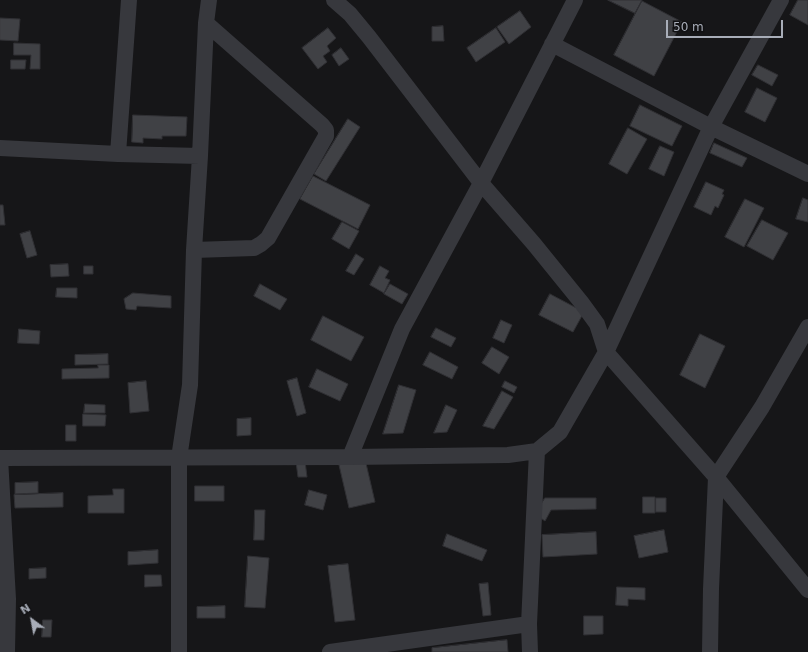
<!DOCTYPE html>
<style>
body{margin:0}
#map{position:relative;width:808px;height:652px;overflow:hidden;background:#161618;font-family:"DejaVu Sans",sans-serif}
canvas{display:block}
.north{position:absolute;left:12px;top:600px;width:40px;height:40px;-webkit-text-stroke:3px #111113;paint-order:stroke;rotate:328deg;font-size:11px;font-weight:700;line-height:16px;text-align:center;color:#a8adb8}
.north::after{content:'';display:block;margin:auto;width:14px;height:18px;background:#a8adb8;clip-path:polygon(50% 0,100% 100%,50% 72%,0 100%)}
.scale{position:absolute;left:666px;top:20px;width:117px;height:18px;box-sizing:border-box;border:2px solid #a8adb8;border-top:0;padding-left:5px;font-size:12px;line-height:14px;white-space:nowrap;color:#a8adb8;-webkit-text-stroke:3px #111113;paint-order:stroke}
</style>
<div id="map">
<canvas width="808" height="652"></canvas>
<div class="north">N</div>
<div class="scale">50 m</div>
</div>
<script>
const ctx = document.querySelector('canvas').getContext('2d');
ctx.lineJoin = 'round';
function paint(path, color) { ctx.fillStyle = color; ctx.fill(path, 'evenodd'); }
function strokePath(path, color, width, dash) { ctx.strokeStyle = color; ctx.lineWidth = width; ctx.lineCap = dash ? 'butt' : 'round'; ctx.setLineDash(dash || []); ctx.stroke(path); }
const building = new Path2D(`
 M608,0H642L635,13Z
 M798,0H808V25L790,15Z
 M642,1L682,22L654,76L614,55Z
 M520,11L531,27L509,44L497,27Z
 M0,18L20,19L18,41L0,40Z
 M443,26L444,41H432V27Z
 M328,28L336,38L327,46L330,51L323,56L327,62L318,69L302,48Z
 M496,28L505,42L476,62L467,48Z
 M14,43L40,44V69H30L31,55H14Z
 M341,48L349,59L339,66L332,55Z
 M11,60H26L25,69H11Z
 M758,65L778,75L772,86L752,75Z
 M757,88L777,98L765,122L745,112Z
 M640,105L682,126L672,146L630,126Z
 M133,115L187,117L186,136H162V139L143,138V143L132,142Z
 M348,119L360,127L326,181L314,174Z
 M628,128L647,139L627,174L609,164Z
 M714,143L747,158L742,167L710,153Z
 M660,146L674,152L664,176L649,169Z
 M313,176L370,205L358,229L300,199Z
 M706,182L724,190L722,194L724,195L718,208L715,206L711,215L694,207Z
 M803,198L808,200V222L796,219Z
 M745,199L764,208L744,247L725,237Z
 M0,205H3L5,225H0Z
 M762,220L788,233L773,260L747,246Z
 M342,222L359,231L349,249L332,239Z
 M30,231L37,255L27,258L20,234Z
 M356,254L364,259L354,275L346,271Z
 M68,264L69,276L51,277L50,265Z
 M84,266H93V274H84Z
 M380,266L389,271L385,278L390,280L384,293L370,285Z
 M260,284L287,299L280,310L254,296Z
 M390,284L408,294L402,304L384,294Z
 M57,288H77V298L56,297Z
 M133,293L171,296V308L137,306L136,310L126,309L124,299Z
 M550,294L584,312L573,332L539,315Z
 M323,316L364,337L351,361L311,340Z
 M501,320L512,325L504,343L493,338Z
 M436,328L456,338L451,347L431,337Z
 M19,329L40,331L39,344L18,343Z
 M700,334L725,346L705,388L680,375Z
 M492,347L509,357L499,374L482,363Z
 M430,352L458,367L452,379L423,365Z
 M108,354V364L75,365V355Z
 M98,365H109V378L62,379V369L98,368Z
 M317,369L348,384L340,401L309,387Z
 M297,378L306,413L297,416L287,381Z
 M146,381L149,411L130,413L128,383Z
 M505,381L517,387L514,393L502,387Z
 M399,385L416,390L403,433L383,434Z
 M502,391L513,397L494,429L483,426Z
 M85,404L105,405V413H84Z
 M446,405L457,410L447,432L434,433Z
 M83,414L106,415L105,426H83Z
 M251,418V435L237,436V419Z
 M66,425H76V441H66Z
 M365,459L375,502L349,508L339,465Z
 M305,461L307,477H298L296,462Z
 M38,482V493L15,494V483Z
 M195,486H224V501H195Z
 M113,489H124V513H88V496L113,495Z
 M309,490L327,495L323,510L305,505Z
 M63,493V507L15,508L14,495Z
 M643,497H655V513H643Z
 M545,498H596V509L551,510L545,521L535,514Z
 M656,498H666V512H656Z
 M255,510H265L264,540H254Z
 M664,530L668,552L639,558L634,536Z
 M596,532L597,554L543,557L542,535Z
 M447,534L487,550L482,561L443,546Z
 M158,550V563L128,565V552Z
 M248,556L269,558L265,608L245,607Z
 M348,564L355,620L335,622L328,566Z
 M46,568V578L29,579V569Z
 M145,575H161L162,586L145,587Z
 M488,583L491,615L483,616L479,584Z
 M617,587L645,588V600L628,599V606L616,605Z
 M225,606V618H197V607Z
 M584,616H603V634L584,635Z
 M43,620H52L51,637H42Z
 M507,640L508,652H432V648Z`);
const minor = new Path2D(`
 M334,0L350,14L369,37L481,183L534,244L581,302L597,324L606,352L716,477L808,590
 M552,44L711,127L808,174
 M0,148L118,154L200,156
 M118,154L129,0
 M194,250L254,248L261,244L268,238L326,136V130L322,125L206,23
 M350,457L402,329L481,183L575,0
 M0,458L350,457L508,455L537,451L560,432L606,352L711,127L781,0
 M0,458L8,599L7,652
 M179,652V458L190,385L194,250L200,156L206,23L209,0
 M330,652L529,624
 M530,652L529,624L537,451
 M710,652L711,589L716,477L762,407L808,327`);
paint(building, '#404145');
strokePath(building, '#303034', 1);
strokePath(minor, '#37383d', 16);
</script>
